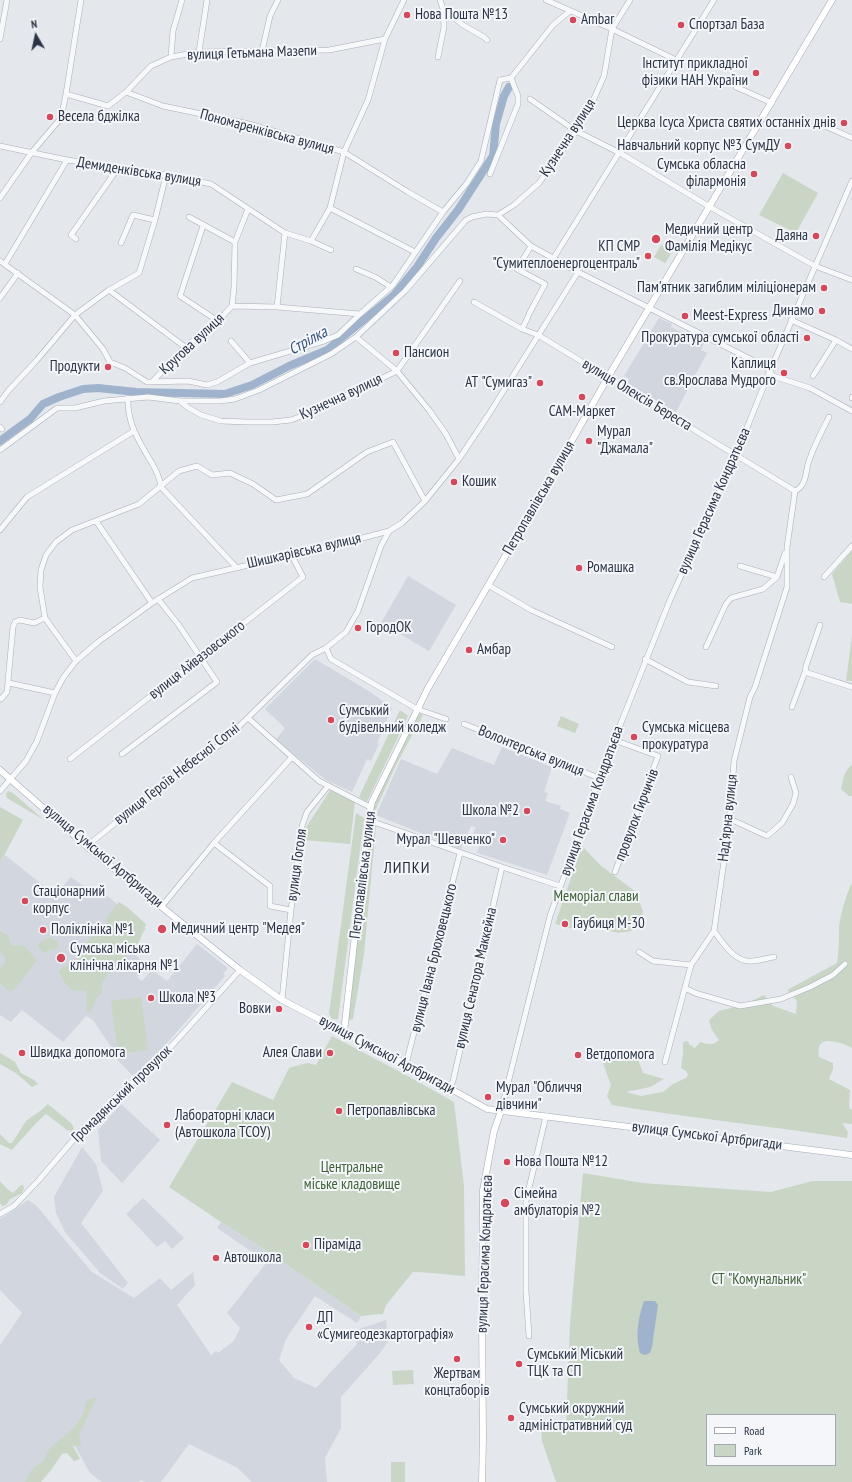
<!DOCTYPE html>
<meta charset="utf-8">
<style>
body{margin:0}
#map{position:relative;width:852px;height:1482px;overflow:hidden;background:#e4e7ec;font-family:"PT Sans Narrow",sans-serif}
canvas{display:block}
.legend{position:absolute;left:706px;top:1414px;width:130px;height:52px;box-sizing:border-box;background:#f4f6f9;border:1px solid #a4a8b1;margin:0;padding:5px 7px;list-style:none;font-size:12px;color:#2b3445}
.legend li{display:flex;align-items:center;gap:8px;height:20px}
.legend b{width:20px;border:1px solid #a4a8b1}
.north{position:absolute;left:16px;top:16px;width:40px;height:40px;-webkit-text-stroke:3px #f4f6f9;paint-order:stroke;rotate:351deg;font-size:11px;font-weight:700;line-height:16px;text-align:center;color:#2b3445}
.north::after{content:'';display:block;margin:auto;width:14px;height:18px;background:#2b3445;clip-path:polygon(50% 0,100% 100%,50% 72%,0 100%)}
</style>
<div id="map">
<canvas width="852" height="1482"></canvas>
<ul class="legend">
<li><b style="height:5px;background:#fff"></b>Road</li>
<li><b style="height:11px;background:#c9d6c5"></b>Park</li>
</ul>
<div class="north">N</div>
</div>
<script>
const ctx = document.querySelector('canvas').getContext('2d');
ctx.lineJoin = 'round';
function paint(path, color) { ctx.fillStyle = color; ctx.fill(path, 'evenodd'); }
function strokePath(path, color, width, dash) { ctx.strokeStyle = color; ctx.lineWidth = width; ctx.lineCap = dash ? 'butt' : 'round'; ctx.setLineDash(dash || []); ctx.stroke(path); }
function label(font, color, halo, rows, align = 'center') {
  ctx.font = font + ' "PT Sans Narrow",sans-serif'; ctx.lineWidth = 4; ctx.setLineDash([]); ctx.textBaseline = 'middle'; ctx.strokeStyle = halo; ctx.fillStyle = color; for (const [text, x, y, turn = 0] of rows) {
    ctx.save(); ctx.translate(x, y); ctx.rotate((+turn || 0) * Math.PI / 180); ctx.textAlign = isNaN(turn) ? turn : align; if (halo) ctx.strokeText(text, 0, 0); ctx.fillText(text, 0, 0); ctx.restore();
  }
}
const built = new Path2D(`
 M659,318L672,324L671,327L704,343L701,350L707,353L676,412L626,384L629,379L624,376Z
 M408,576L456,605L429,651L381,623Z
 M315,659L372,693L392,708L377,743L379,744L371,761L367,759L352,792L326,780L276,740L285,728L265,709Z
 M502,747L552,767L544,792L548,793L545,801L561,806L560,809L570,813L547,875L477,853L481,841L472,837L476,827L471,826L461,849L376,815L401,759L437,774L452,748L494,765Z
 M5,855L55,895L71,877L92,892L97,887L146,929L129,949L146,965L137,977L142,981L152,970L167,981L197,944L228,968L223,973L225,976L150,1063L133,1076L113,1055L111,1047L93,1020L86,1016L63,1042L22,1010L11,1022L0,1015V863Z
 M121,1104L160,1140L122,1183L101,1161L98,1130Z
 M82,1147L96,1164L103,1191L81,1223L128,1283L123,1289L100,1273L65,1232L56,1213L54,1197Z
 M143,1198L184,1238L172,1249L165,1241L157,1247L126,1214Z
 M28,1200L36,1205L54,1227L92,1272L134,1298L160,1278L171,1290L193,1272L195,1285L177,1305L211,1355L216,1351L218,1353L234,1341L240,1328L227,1313L267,1262L217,1228L221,1222L264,1249L361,1316L357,1323L315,1296L286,1339L279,1360L294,1378L316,1388L357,1344L353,1331L386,1320L388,1342L380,1353L341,1397V1428L325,1458L327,1482H251L249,1479L238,1468L189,1444L161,1482H145L141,1480L139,1482H102L90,1473L72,1441L35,1482H0V1345L22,1313L0,1290V1219Z`);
const green = new Path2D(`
 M783,173L818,193L796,233L759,215Z
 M661,245L672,252L665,263L654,257Z
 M852,551V604L840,602L832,574Z
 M852,635V681H846Z
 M400,710L408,716L367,802L359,797Z
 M418,712L423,715L396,765L375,811L371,809Z
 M561,716L579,724L575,733L557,726Z
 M852,765V796H849L841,789C843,780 844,770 852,765Z
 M331,789L355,801L350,844L304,840L305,829Z
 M8,791L13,793L44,820L7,798L6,794Z
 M0,807L23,820L0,863Z
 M356,813L364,818L338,1019H332L329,1014Z
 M374,826H376L364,954L353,1019L348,1021L347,1019L370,827Z
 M582,846L600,865L636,892L643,912L641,921L631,931L618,933L576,922L574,929L555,924Z
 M852,883V1048C845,1044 822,1035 819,1047C818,1050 819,1054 819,1057L833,1063V1069L829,1079L850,1090L849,1108L852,1110V1124L842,1123L848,1132L847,1138C769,1126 690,1118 612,1105L607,1096L611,1085L600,1055L606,1053L638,1059L643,1073L664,1079L650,1087L626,1092L641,1096L663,1092L673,1084L686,1078L688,1075L686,1071L681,1068L683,1054V1042L688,1041L690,1045L695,1048L700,1042C708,1044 713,1046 719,1040L712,1030L709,1020L719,1011L743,1005L764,995L773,1006L796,1014L797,1001L787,990L837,963C839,951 839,941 839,928C840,916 846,894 852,883Z
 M119,902L127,907L146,924L139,942L121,962L113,965L102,983V993L96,999L91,1012L87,1011L86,1003L87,992C84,990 82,991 78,991C68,991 63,980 59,972C63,962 72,968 77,961C79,959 78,955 80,952C83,945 91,938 96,932L103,933L109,937L106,919Z
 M0,931L8,936L11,945L24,946L37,960L21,982L12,991L8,990L0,983V969L6,960L0,951Z
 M51,937L57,942L59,946L55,949L49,950L45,953L39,949L38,945C41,941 46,938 51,937Z
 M141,997L148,1050L118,1054L111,1001Z
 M332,1036L404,1074L454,1102L464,1186L465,1276C447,1275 431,1272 413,1272L386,1305L383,1314H381L361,1316L264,1249L221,1222L169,1187L232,1082L273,1100L289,1068L307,1063L316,1065Z
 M0,1053L15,1062L21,1073L34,1080L38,1084L32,1087L17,1074L0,1064Z
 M48,1104L72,1124L74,1129L72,1131L67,1130L46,1114L38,1121L12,1150L0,1144V1134L9,1143H12L26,1121L40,1111Z
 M583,1173L642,1183L771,1192L812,1181H852V1482H556L542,1441L541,1424L566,1427L570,1325ZM707,1415H835V1465H707Z
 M0,1181L6,1188L13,1193L21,1185H23L24,1188L22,1193L10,1199L6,1205L2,1206L0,1203Z
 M413,1370L414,1384L393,1385L392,1371Z
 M97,1397L79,1435L81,1446H73L80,1459L74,1461L67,1453L62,1454L51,1470L41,1482H25L32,1469L43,1461L50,1448L75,1427L83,1414L87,1400Z
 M391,1462H405V1482H391Z`);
const water = new Path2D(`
 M644,1301H655L658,1305L652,1347L650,1353L645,1355L640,1353C635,1336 638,1318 644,1301Z`);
const river = new Path2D(`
 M0,441L30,419L43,404L59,397L83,389L98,388L136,392L225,394L252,385L289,366L327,350L394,295L417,267L436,238L458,210L493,156L496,124L504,96L509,87`);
const minor = new Path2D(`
 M440,0L443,9L463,25L484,37L487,40
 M546,0L612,29L676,60
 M0,39L7,0
 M262,51L270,16L278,0
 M199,52L207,0
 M171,57L173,31L182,0
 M438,57L444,27L443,9
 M511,78L553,25L570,11
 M736,87L772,103
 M126,92L163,106L249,124L344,152L408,192L443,212
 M66,94L108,106L126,92L151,66L171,57L199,52L329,50L385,39
 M530,99L576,131L620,153L710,207L815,266L852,280
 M825,126L852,138
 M0,146L67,160L166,175L211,184L285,233L311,241L331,250
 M490,174L518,104V96L511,78
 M0,198L32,152L61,118L66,94L81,0
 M330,208L415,252
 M498,215L514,205L539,183L576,131L592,103L604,76L612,29L630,0
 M189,217L235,242
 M203,226L180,296L218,321
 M76,239L71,235L118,168
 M311,241L330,208L344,152L368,100L385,39L404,0
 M121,243L133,215L155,220
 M553,259L714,0
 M0,261L75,315L103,349L110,362L125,368L147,382L188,381L207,385L217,382L250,363L324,341L338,335L360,314
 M5,264L67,160
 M356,269L375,277L391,287
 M109,290L185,347
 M0,298L18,273
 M474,302L522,329L538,335L795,491C808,485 805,469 810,458C815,444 822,431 829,417
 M232,306L234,287L235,242L248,209
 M277,307L285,233
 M529,314L545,284L517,269L531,246
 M791,320L836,340L852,349
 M522,329L528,317
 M356,337L397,371L429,410L446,434L459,459
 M231,341L250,363
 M813,376L836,340
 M153,381L185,347L218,321L232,306L277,307L360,314L393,285L443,212L467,183L481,161L500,80L511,78
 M128,398C127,422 138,440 150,460C155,468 160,477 161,487L236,567
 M852,398V397
 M180,401L187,407L201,415L221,421L247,422H272L291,420L312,412L397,371L460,281
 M0,402L9,390L37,360L75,315L109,290L139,273L155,220L166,175
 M0,427L2,429
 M0,450L57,408H75L104,401L148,397L180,401H220L235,399L259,390L331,354L356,337L405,291L466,220L472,217L486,214L498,215L531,246L578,272L766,367L773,376L810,388L852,411
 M96,521L152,603
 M0,530L27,497L134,431
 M740,566L777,577
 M824,577L852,546
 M488,585L531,610L612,647
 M45,618L40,587L41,570L46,555L56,542L72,530L139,504L179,471L197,466L212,475L230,473L253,484L276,500L307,494L367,452L393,442L425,501
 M706,647L726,604L731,598L763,589L777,577L785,553
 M326,648L331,659L417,709L446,719
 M645,659L688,682L716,686
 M805,672L852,687
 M9,683L55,693
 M1,699L7,692L13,627L15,622L20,620L34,623L45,618L76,661
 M792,707L805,672L806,666L820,625
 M248,718L319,781L370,807
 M464,724L599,778
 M614,740L658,756L615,872
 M122,754L217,682L178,624L158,599
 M70,759L303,577L291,554
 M0,791L26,761L37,741L55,693L63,678L76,661L98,642L152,603L192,578L336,545L389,531L402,523L425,501L459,459L489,414L578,272
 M730,819L767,836L782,823L793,804L796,793L791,777
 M368,820L502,867L560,886
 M214,843L270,886V906L291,910
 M87,846L136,806L222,743L312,655L326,648L346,632L358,611L381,546L389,531
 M162,906L214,843L292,757
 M714,931C723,943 735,963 752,961C759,961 767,958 774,957
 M639,952L653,961L691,965
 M685,988L695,993L740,1006L781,999L810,987L833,975L845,964
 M282,1000L291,910L302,826L307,812L328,786
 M665,1062L691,965L714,931L730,819L734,761L750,697L755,687L787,587V547L795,491
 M406,1064L460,853
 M450,1087L453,1081L502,867
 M501,1111L550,916L599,778L670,600L736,455L769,373L852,181
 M0,1214L14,1206L38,1181L81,1131L102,1114L116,1096L158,1061L240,970
 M529,1336L526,1291V1201L546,1116`);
const major = new Path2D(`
 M0,770L91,850L240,970L282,1000L406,1064L487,1109L852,1155
 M344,1032L368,820L372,802L428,688L541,495L608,377L832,0
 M482,1482L483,1439L482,1316L483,1190L494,1131L501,1111`);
const markers = [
 [407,15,4,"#d1495b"],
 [573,20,4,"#d1495b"],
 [681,25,4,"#d1495b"],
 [756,73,4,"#d1495b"],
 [50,117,4,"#d1495b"],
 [844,123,4,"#d1495b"],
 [788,146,4,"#d1495b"],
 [754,174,4,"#d1495b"],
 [816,236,4,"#d1495b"],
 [656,239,5,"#d1495b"],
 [648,256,4,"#d1495b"],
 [824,288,4,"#d1495b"],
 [822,311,4,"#d1495b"],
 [685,316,4,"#d1495b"],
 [807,338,4,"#d1495b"],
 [396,353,4,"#d1495b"],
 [108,367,4,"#d1495b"],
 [784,373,4,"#d1495b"],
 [540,383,4,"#d1495b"],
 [582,397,4,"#d1495b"],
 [589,441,4,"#d1495b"],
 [454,482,4,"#d1495b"],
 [579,568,4,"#d1495b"],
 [358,628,4,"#d1495b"],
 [469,650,4,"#d1495b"],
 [331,720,4,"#d1495b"],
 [634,737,4,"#d1495b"],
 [527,811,4,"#d1495b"],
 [503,840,4,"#d1495b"],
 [25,901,4,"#d1495b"],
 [565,924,4,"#d1495b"],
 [162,929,5,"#d1495b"],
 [43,930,4,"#d1495b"],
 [61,958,5,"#d1495b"],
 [151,998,4,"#d1495b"],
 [279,1009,4,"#d1495b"],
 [22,1053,4,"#d1495b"],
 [330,1053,4,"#d1495b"],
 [578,1055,4,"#d1495b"],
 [488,1097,4,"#d1495b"],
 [339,1111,4,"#d1495b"],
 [167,1125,4,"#d1495b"],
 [507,1162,4,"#d1495b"],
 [505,1203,5,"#d1495b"],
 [306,1245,4,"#d1495b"],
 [216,1258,4,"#d1495b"],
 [309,1327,4,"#d1495b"],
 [457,1359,4,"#d1495b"],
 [519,1364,4,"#d1495b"],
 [511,1418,4,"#d1495b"]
];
const poiNames = [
 ["Нова Пошта №13",415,15],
 ["Ambar",581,20],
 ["Спортзал База",689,25],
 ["Інститут прикладної",748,64,"right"],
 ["фізики НАН України",748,81,"right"],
 ["Весела бджілка",58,117],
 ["Церква Ісуса Христа святих останніх днів",836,123,"right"],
 ["Навчальний корпус №3 СумДУ",780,146,"right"],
 ["Сумська обласна",746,165,"right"],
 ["філармонія",746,182,"right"],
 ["Медичний центр",665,230],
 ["Фамілія Медікус",665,247],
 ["Даяна",808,236,"right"],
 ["КП СМР",640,247,"right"],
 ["\"Сумитеплоенергоцентраль\"",640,264,"right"],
 ["Пам'ятник загиблим міліціонерам",816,288,"right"],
 ["Динамо",814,311,"right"],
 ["Meest-Express",693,316],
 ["Прокуратура сумської області",799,338,"right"],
 ["Пансион",404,353],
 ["Каплиця",776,364,"right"],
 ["св.Ярослава Мудрого",776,381,"right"],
 ["Продукти",100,367,"right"],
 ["АТ \"Сумигаз\"",532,383,"right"],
 ["САМ-Маркет",582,412,"center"],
 ["Мурал",597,432],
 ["\"Джамала\"",597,449],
 ["Кошик",462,482],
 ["Ромашка",587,568],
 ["ГородОК",366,628],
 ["Амбар",477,650],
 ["Сумський",339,711],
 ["будівельний коледж",339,728],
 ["Сумська місцева",642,728],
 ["прокуратура",642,745],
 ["Школа №2",519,811,"right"],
 ["Мурал \"Шевченко\"",495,840,"right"],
 ["Стаціонарний",33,892],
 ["корпус",33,909],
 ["Гаубиця М-30",573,924],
 ["Медичний центр \"Медея\"",171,929],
 ["Поліклініка №1",51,930],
 ["Сумська міська",70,949],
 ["клінічна лікарня №1",70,966],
 ["Школа №3",159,998],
 ["Вовки",271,1009,"right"],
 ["Швидка допомога",30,1053],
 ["Алея Слави",322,1053,"right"],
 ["Ветдопомога",586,1055],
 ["Мурал \"Обличчя",496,1088],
 ["дівчини\"",496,1105],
 ["Петропавлівська",347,1111],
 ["Лабораторні класи",175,1116],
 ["(Автошкола ТСОУ)",175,1133],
 ["Нова Пошта №12",515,1162],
 ["Сімейна",514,1194],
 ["амбулаторія №2",514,1211],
 ["Піраміда",314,1245],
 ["Автошкола",224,1258],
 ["ДП",317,1318],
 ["«Сумигеодезкартографія»",317,1335],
 ["Сумський Міський",527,1355],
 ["ТЦК та СП",527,1372],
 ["Жертвам",457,1374,"center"],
 ["концтаборів",457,1391,"center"],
 ["Сумський окружний",519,1409],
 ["адміністративний суд",519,1426]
];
const streetNames = [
 ["вулиця Гетьмана Мазепи",252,53,-2],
 ["Пономаренківська вулиця",267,132,15],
 ["Кузнечна вулиця",568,138,-57],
 ["Демиденківська вулиця",139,172,9],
 ["Кругова вулиця",192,344,-43],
 ["вулиця Олексія Береста",637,395,31],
 ["Кузнечна вулиця",341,397,-25],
 ["Петропавлівська вулиця",539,498,-60],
 ["вулиця Герасима Кондратьєва",714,501,-66],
 ["Шишкарівська вулиця",304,551,-13],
 ["вулиця Айвазовського",197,660,-38],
 ["Волонтерська вулиця",531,751,22],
 ["вулиця Героїв Небесної Сотні",177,774,-38],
 ["вулиця Герасима Кондратьєва",592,801,-70],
 ["провулок Гирчичів",637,815,-69],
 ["Надʼярна вулиця",728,818,-84],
 ["вулиця Сумської Артбригади",103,856,40],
 ["вулиця Гоголя",297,865,-82],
 ["Петропавлівська вулиця",363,875,-83],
 ["вулиця Івана Брюховецького",434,958,-76],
 ["вулиця Сенатора Маккейна",476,978,-77],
 ["вулиця Сумської Артбригади",387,1055,28],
 ["Громадянський провулок",122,1094,-44],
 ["вулиця Сумської Артбригади",707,1136,7],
 ["вулиця Герасима Кондратьєва",485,1254,-88]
];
const parkNames = [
 ["Меморіал слави",596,897],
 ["Центральне",352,1168],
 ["міське кладовище",352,1185],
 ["СТ \"Комунальник\"",759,1280]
];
const waterNames = [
 ["Стрілка",308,341,-29]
];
const neighbourhoodNames = [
 ["ЛИПКИ",407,868]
];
paint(built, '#d2d6de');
paint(green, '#c9d6c5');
paint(water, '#9fb4cc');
strokePath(river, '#9fb4cc', 8);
strokePath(minor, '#a9aeb7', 6);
strokePath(major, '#a3abb8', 7);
strokePath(minor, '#f7f8fa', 5);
strokePath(major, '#fff', 6);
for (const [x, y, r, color] of markers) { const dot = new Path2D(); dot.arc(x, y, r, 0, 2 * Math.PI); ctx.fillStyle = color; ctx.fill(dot); strokePath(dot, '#f4f6f9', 1.5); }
label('15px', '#2b3445', '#f4f6f9', poiNames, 'left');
label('15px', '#2b3445', '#f4f6f9', streetNames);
label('15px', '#3f6138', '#f4f6f9', parkNames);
label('italic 16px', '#34527a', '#f4f6f9', waterNames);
ctx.letterSpacing = '1px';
label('16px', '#1d2536', '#f4f6f9', neighbourhoodNames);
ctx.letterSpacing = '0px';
</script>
